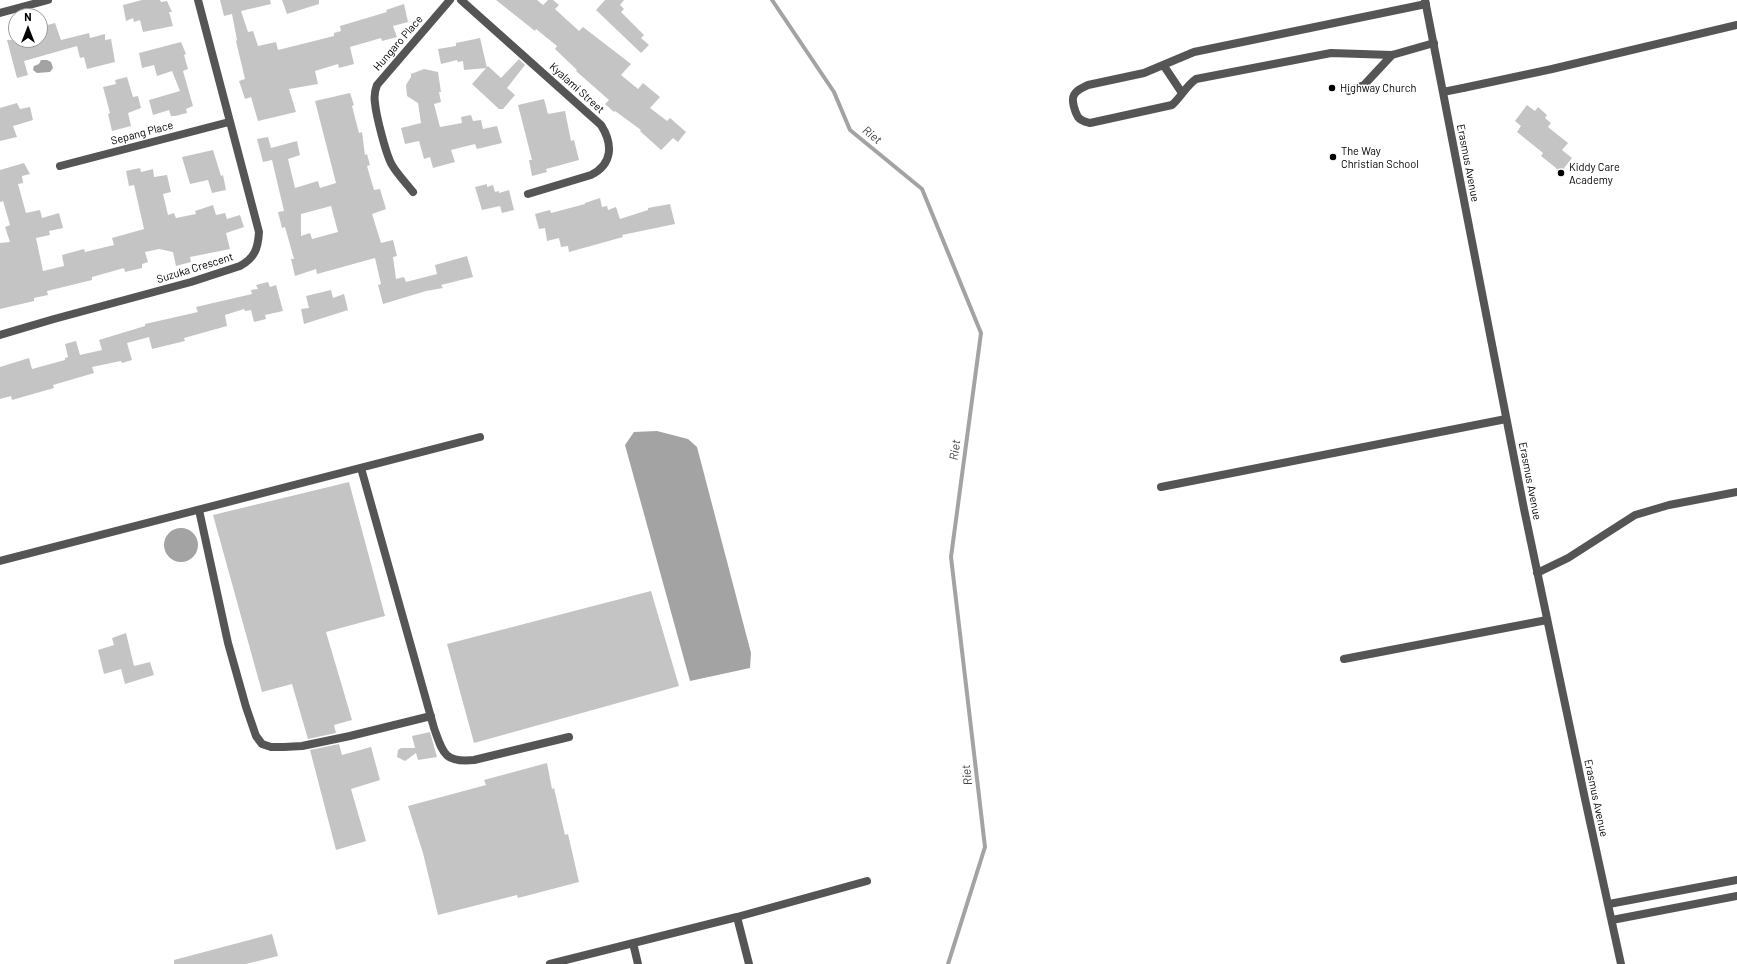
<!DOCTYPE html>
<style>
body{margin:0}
#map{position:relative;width:1737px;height:964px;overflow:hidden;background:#fff;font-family:Barlow,sans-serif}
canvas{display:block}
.north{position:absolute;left:8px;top:8px;width:40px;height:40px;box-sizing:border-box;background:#fff;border:1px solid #999;border-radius:50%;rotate:0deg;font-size:11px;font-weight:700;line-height:16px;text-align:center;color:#000}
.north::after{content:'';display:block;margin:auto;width:14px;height:18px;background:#000;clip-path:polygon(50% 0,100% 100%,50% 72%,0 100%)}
</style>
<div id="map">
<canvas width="1737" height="964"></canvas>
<div class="north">N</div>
</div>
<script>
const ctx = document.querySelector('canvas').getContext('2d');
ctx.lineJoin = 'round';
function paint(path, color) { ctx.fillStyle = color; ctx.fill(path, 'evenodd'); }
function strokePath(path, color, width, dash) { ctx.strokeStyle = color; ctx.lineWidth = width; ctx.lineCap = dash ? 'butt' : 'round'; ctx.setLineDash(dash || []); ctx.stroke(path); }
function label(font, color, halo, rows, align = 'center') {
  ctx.font = font + ' Barlow,sans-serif'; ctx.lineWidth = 3; ctx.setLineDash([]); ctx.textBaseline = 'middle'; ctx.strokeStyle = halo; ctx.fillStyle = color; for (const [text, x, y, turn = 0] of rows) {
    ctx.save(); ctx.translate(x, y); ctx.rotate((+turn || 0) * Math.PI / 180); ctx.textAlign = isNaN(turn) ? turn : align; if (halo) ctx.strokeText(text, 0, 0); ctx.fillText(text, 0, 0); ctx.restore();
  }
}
const water = new Path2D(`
 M41,60H47L51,62L53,68L50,72L37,73L33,70L34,66L39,64Z
 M657,431L688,439L697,447L751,653L750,668L690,681L625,445L634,432Z
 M164 545a17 17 0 1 1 34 0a17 17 0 1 1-34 0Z`);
const stream = new Path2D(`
 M772,0L834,92L850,130L922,189L981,333L951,557L985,847L948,964`);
const building = new Path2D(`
 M142,0H160L161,2L167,1L172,12H169L173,26L143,32L140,20L134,22L133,18L126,21L123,5Z
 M220,0H270L271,4L241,11L248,32L253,31L258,46L276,42L278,50L334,36V33L341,31L340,26L387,12L386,10L404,4L408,22L393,26L397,37L382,41L381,38L350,47L354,64L339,68L338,64L315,71L318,84L289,89L296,112L258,121L251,97L245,99L239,81L245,79L236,41L237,40L232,14L224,16Z
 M282,0H319V4L287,14Z
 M496,0H537L543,5L548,0H553L559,5L555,9L579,31L583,27L631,64L621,75L638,89L643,83L660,97L650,108L667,121L670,118L686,132L678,142L673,138L661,150L640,131L641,130L615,111L614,112L605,104L609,100L576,71L577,70L555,49L557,46L536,29L535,31Z
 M605,0H624L620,5L624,9L621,12L644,35L641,38L649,45L641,53L596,10Z
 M55,23L61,40L89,33L90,38L105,34V40L111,39L115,62L87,69L84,57L80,58L77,46L24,61L28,75L17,78L7,40H40V27Z
 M480,38L487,68L464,70L463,61L458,62L457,60L441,64L438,49L456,46V43Z
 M181,42L186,54L184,55L188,69L183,71L193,106L186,109L187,113L175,116H171L169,110L153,115L149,100L180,91L172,71L157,76L154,65L142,68L139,53Z
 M519,59L525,65L507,88L515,95L503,109H499L472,84L488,66L501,78Z
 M424,69L438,72L441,92H439L441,102L434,104L440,127L462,123L461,117L471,115L473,121L481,120L483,129L497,126L502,143L477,149L475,144L451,150L455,162L433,168L430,157L424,159L419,141L405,144L401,128L421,123L418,103L407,96L406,85L411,77V74Z
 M127,77L133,97L138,96L141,108L128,113L131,126L112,131L108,114L110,113L103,87L116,84L115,80Z
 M350,93L354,105L352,106L359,133L362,132L365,155L367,154L370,165L367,166L374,190L380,189L386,209L372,214L381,243L393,240L397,256L393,257L396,279L404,277L406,282L437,274L435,265L467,256L473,277L441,285L443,288L426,291L383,304L378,285L381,284L375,258L317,274L316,269L295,276L291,259H294L285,227L282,228L278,212L284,211L272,160L263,162L257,139L268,137L271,148L297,141L300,155L288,159L295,188L318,181L320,188L336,183L315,101ZM331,206L338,232L312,239L310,233L301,236V214Z
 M544,99L548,114L565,111L571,141L574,140L579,160L546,169L547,172L532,176L529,160H532L518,105Z
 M17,103L20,109L30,107L33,120L13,126L17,137L0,141V108Z
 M1527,105L1535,111L1538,107L1547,115L1545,118L1551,123L1548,127L1568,143L1562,150L1572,158L1561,172L1541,156L1543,153L1517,132L1521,126L1515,121Z
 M213,150L221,176L223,175L226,190L212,193L208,180L190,184L182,157Z
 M24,163L30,174L22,176L23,183L18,184L26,213L40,210L42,218L59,213L63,228L49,231L50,235L36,238L43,271L64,266L62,255L84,249L85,252L114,245L112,238L144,229L134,185L129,186L126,171L140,168L141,172L153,169L154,177L167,175L171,192L163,194L168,215L174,213L176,218L196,214L195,211L213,205L216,215L225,213L227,219L240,215L244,227L226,233L230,249L190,257L191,262L176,266L173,252L159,249L145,252L148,262L142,264V268L125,272L124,268L92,277V280L47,291L48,295L34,298V301L0,309V243L10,242L5,227L10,225L3,201L0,202V170Z
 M487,184V187L493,185L495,192L499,191V193L509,190L514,210L502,213L500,206L482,210L475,187Z
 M600,198L602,207L607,206L608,210L616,207L620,219L648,210V208L670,204L675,224L622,235L623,237L569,252L568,246L561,247L559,238L547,241L545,228L539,229L535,214L550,210L551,213L585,204V203Z
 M268,282L270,287L276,285L283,311L265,315L266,319L254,322L251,310L245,311L244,309L225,315L227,326L184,338L185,341L152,349L149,337L127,343L132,360L122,363L121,361L92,367L94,373L53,385L54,388L12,400L11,396L0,399V367L29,358L32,369L65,360V358L68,357L65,344L76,341L80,355L102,350L99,340L145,326V324L198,312L196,307L252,294L251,290L258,289L256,285Z
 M331,290L333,298L344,294L348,310L304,324L301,309L309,308L306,296Z
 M349,482L385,616L326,632L352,720L334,725L336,733L308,739L292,684L262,692L213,515Z
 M651,591L679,686L474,743L447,644Z
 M126,633L134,666L150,662L154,675L125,684L121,669L104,674L98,650L114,645L112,638Z
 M430,732L437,757L418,760L416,753L405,761L397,757L398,750L401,748H415L412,736Z
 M339,744L342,755L371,747L380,780L351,789L366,841L336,850L310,750Z
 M547,763L552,789L554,788L565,835L568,834L579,882L518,898L517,895L438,915L423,853L408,806L486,785L484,780Z
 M272,934L278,956L246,964H174V960Z`);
const service = new Path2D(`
 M1426,4L1194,52L1144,73L1088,85C1083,88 1077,89 1074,95C1071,100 1075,112 1078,117C1081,121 1086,122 1090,123L1172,105C1181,97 1186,86 1196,79L1331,53L1392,55L1434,43
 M1164,66L1182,93
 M1463,88L1552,69L1737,25
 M1349,91L1364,85L1392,55
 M361,468L434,728C443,753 444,763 474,760L569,737
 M199,510L228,643L246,707L256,736L262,744L271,747H284L302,746L350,736L431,716
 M0,561L480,437
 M1344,659L1547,620
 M1612,920L1737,896`);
const minor = new Path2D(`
 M461,0L601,125C613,144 613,164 591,175L528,194
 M1425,0L1524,509L1585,799L1621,964
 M0,13L48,0
 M1443,92L1463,88
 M60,166L229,122
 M413,192C406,183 398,175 392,165C386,155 376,115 375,103C374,97 375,90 377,85L450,0
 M0,335L54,319L191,282L240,266C255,258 258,248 259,232L198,0
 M1161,487L1506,419
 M1537,573L1568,558L1635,515L1669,505L1737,492
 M1609,904L1737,880
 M737,917L749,964
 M633,943L638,964
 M550,964L737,917L867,881`);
const markers = [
 [1332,88,4,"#000"],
 [1333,157,4,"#000"],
 [1561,173,4,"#000"]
];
const streetNames = [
 ["Hungaro Place",398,43,-49],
 ["Kyalami Street",577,88,42],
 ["Sepang Place",142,133,-15],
 ["Erasmus Avenue",1468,163,79],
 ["Suzuka Crescent",195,268,-17],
 ["Erasmus Avenue",1530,481,79],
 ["Erasmus Avenue",1596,798,78]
];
const poiNames = [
 ["Highway Church",1340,88],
 ["The Way",1341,151],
 ["Christian School",1341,164],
 ["Kiddy Care",1569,167],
 ["Academy",1569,180]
];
const waterNames = [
 ["Riet",872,135,39],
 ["Riet",955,450,-82],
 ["Riet",967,775,-97]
];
paint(water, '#a3a3a3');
strokePath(stream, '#a3a3a3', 4);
paint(building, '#c4c4c4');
strokePath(service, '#555', 8);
strokePath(minor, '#555', 8);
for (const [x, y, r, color] of markers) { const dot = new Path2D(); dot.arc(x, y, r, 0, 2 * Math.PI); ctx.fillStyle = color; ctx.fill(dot); strokePath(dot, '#fff', 1.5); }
label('11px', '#000', '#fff', streetNames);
label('11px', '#000', '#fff', poiNames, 'left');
label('italic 12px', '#444', '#fff', waterNames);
</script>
